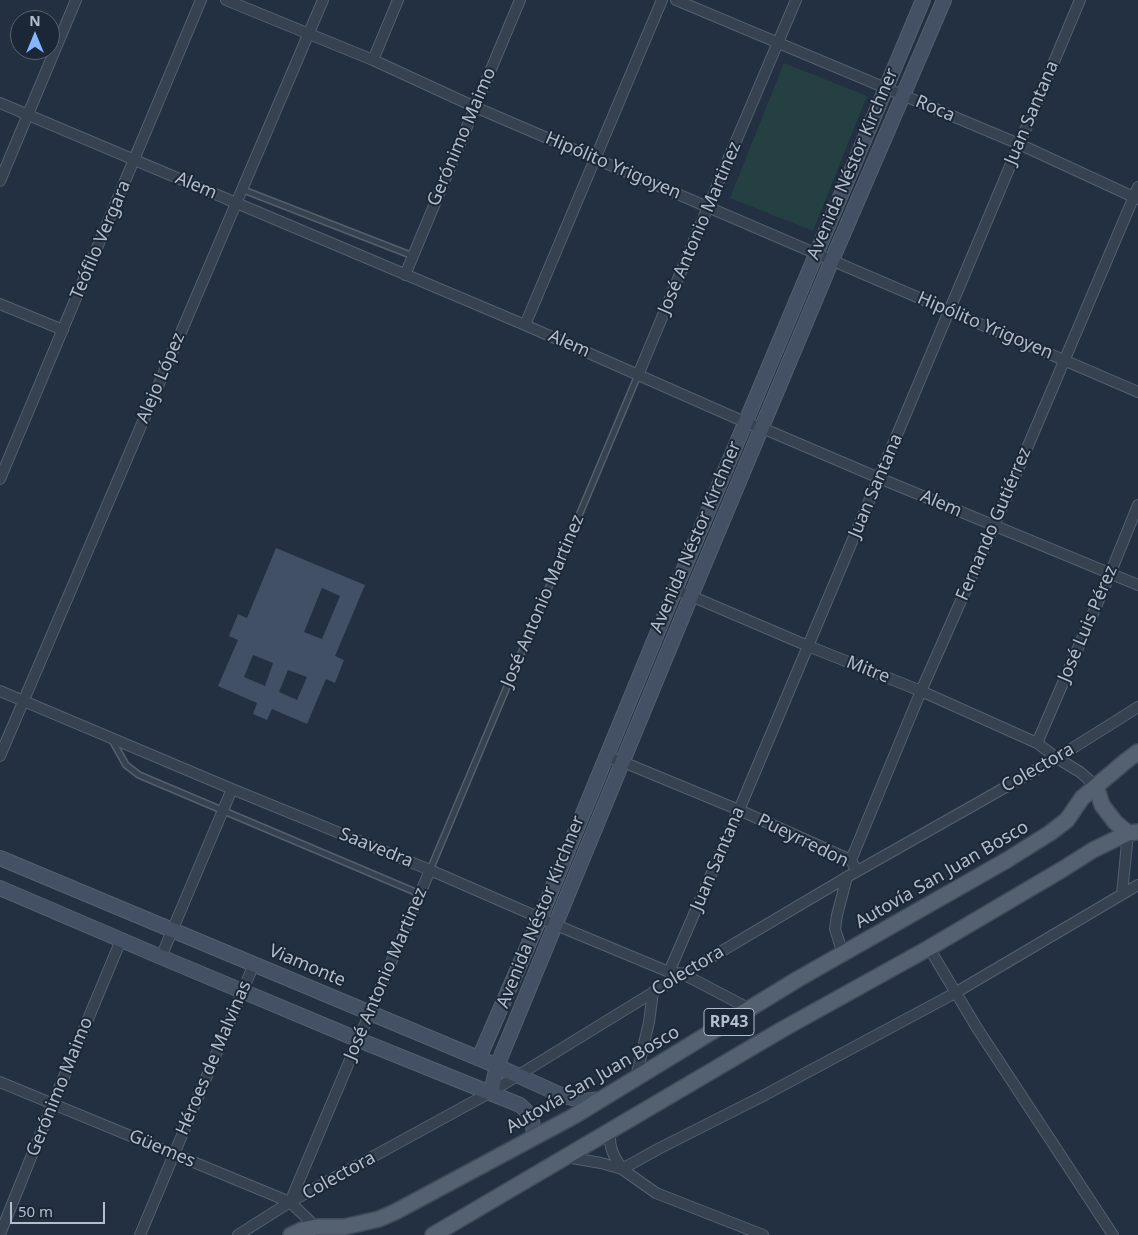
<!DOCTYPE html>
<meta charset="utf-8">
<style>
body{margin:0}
#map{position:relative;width:1138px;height:1235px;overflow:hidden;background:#223042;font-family:"Noto Sans",sans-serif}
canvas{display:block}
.north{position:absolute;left:10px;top:10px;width:50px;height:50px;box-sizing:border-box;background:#1b2736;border:1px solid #586372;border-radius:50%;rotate:0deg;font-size:14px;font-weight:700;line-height:20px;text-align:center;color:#b3bdcc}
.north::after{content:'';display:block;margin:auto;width:18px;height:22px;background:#85b6ff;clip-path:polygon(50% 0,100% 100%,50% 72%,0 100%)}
.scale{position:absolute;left:10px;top:1202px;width:95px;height:22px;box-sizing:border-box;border:2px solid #b3bdcc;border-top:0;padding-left:6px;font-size:15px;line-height:18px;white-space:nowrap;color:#b3bdcc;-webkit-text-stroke:4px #1b2736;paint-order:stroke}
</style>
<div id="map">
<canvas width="1138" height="1235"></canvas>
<div class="north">N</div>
<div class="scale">50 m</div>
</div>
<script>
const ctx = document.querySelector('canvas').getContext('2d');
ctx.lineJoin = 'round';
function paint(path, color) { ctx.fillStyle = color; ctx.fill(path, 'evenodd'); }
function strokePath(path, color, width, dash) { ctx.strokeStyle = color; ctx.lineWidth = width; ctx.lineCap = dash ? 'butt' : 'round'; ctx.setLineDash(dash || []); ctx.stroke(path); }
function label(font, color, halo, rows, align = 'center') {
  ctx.font = font + ' "Noto Sans",sans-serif'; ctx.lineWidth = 4; ctx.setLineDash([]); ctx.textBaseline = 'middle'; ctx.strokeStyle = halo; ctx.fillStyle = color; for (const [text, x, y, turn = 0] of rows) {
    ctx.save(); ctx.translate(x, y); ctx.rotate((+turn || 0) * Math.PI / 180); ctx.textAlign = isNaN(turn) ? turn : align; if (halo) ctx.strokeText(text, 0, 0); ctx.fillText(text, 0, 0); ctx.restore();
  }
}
const green = new Path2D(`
 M784,63L867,96L813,231L730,198Z`);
const building = new Path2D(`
 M276,548L365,585L335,656L344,660L335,683L326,679L307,724L272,709L267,720L253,714L257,703L218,686L238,640L229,636L238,614L247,618ZM322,588L340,596L322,639L304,632ZM253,655L273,663L265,686L244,677ZM288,670L307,677L297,700L279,692Z`);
const lane = new Path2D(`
 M241,189L413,256
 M112,740L126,765L139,775L420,894
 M430,870L638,375`);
const street = new Path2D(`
 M226,0L373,60L475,107L1138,392
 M676,0L1019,144L1138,199
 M373,60L398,0
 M0,103L525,325L747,423L762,428L879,478L1138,585
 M0,181L76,0
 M405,275L520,0
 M0,304L63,330
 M525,325L662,0
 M638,375L708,207L796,0
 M0,479L201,0
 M675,590L691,596L808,646L921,691L1037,743L1057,758L1080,772L1096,786
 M0,691L232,789L430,870L556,925L669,972L683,974L750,1009
 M1037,743L1110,574L1138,505
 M0,756L323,0
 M607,757L623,762L739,810L851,860L854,866
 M851,860L921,691L994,526L1138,187
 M1122,894L1128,833
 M929,948L977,1028L1113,1235
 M843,954L835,929L837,915L847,877
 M161,957L232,789
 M669,972L739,810L1080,0
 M636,1078L649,1022L653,992
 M0,1082L290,1202L316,1227
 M566,1157L601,1163L622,1169C613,1155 609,1148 610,1131
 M290,1202L430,870
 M0,1234L53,1103L121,940
 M140,1235L254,964
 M238,1235L290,1202L491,1092L683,974L847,877L1057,758L1138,707
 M763,1235L656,1193L622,1169L660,1148L761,1097L955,993L1138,885`);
const secondary = new Path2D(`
 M0,858L497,1066L561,1095L584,1101L601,1099
 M0,888L161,957L359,1040L520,1105C533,1116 533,1121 534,1137
 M479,1058L540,918L675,590L923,0
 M491,1092L497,1066L691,596L832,260L944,0`);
const primary = new Path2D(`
 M1096,786L1102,805L1115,822L1128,833
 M291,1235L302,1230L316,1227H344L379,1219L395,1212L574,1116L798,979L1007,860L1050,833L1067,820L1082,798L1126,761L1138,752
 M433,1235L783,1029L929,948L1063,869L1093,850L1128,833L1138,832`);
const shields = [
 [729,1022,50]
];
const shieldNames = [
 ["RP43",729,1022]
];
const streetNames = [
 ["Roca",935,109,23],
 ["Juan Santana",1032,113,-67],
 ["Gerónimo Maimo",462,137,-67],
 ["Avenida Néstor Kirchner",853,164,-67],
 ["Hipólito Yrigoyen",613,166,23],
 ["Alem",196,186,23],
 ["José Antonio Martinez",700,228,-67],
 ["Teófilo Vergara",101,240,-67],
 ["Hipólito Yrigoyen",985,326,23],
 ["Alem",569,344,24],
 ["Alejo López",161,378,-67],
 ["Juan Santana",876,486,-67],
 ["Alem",941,504,23],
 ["Fernando Gutiérrez",994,524,-67],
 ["Avenida Néstor Kirchner",696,537,-67],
 ["José Antonio Martinez",543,601,-67],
 ["José Luis Pérez",1088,624,-67],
 ["Mitre",868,670,22],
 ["Colectora",1038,768,-30],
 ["Pueyrredon",803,841,26],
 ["Saavedra",376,848,22],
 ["Juan Santana",718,859,-67],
 ["Autovía San Juan Bosco",942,875,-30],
 ["Avenida Néstor Kirchner",541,912,-68],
 ["Viamonte",307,966,23],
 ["Colectora",688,971,-31],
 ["José Antonio Martinez",386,974,-67],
 ["Héroes de Malvinas",214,1058,-67],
 ["Autovía San Juan Bosco",593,1080,-30],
 ["Gerónimo Maimo",60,1087,-68],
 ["Güemes",162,1149,23],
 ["Colectora",339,1176,-29]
];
paint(green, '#244043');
paint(building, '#415064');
strokePath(lane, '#54606f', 8);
strokePath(street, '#54606f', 12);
strokePath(secondary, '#54606f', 16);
strokePath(primary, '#404b5a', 18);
strokePath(lane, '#374251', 5);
strokePath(street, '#374251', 10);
strokePath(secondary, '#445165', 14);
strokePath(primary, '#546171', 15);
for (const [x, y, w] of shields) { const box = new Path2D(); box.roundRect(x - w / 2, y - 13.5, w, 27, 4); ctx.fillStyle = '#1b2736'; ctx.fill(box); strokePath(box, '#b3bdcc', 1); }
label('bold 16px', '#b3bdcc', null, shieldNames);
label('18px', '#b3bdcc', '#1b2736', streetNames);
</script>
